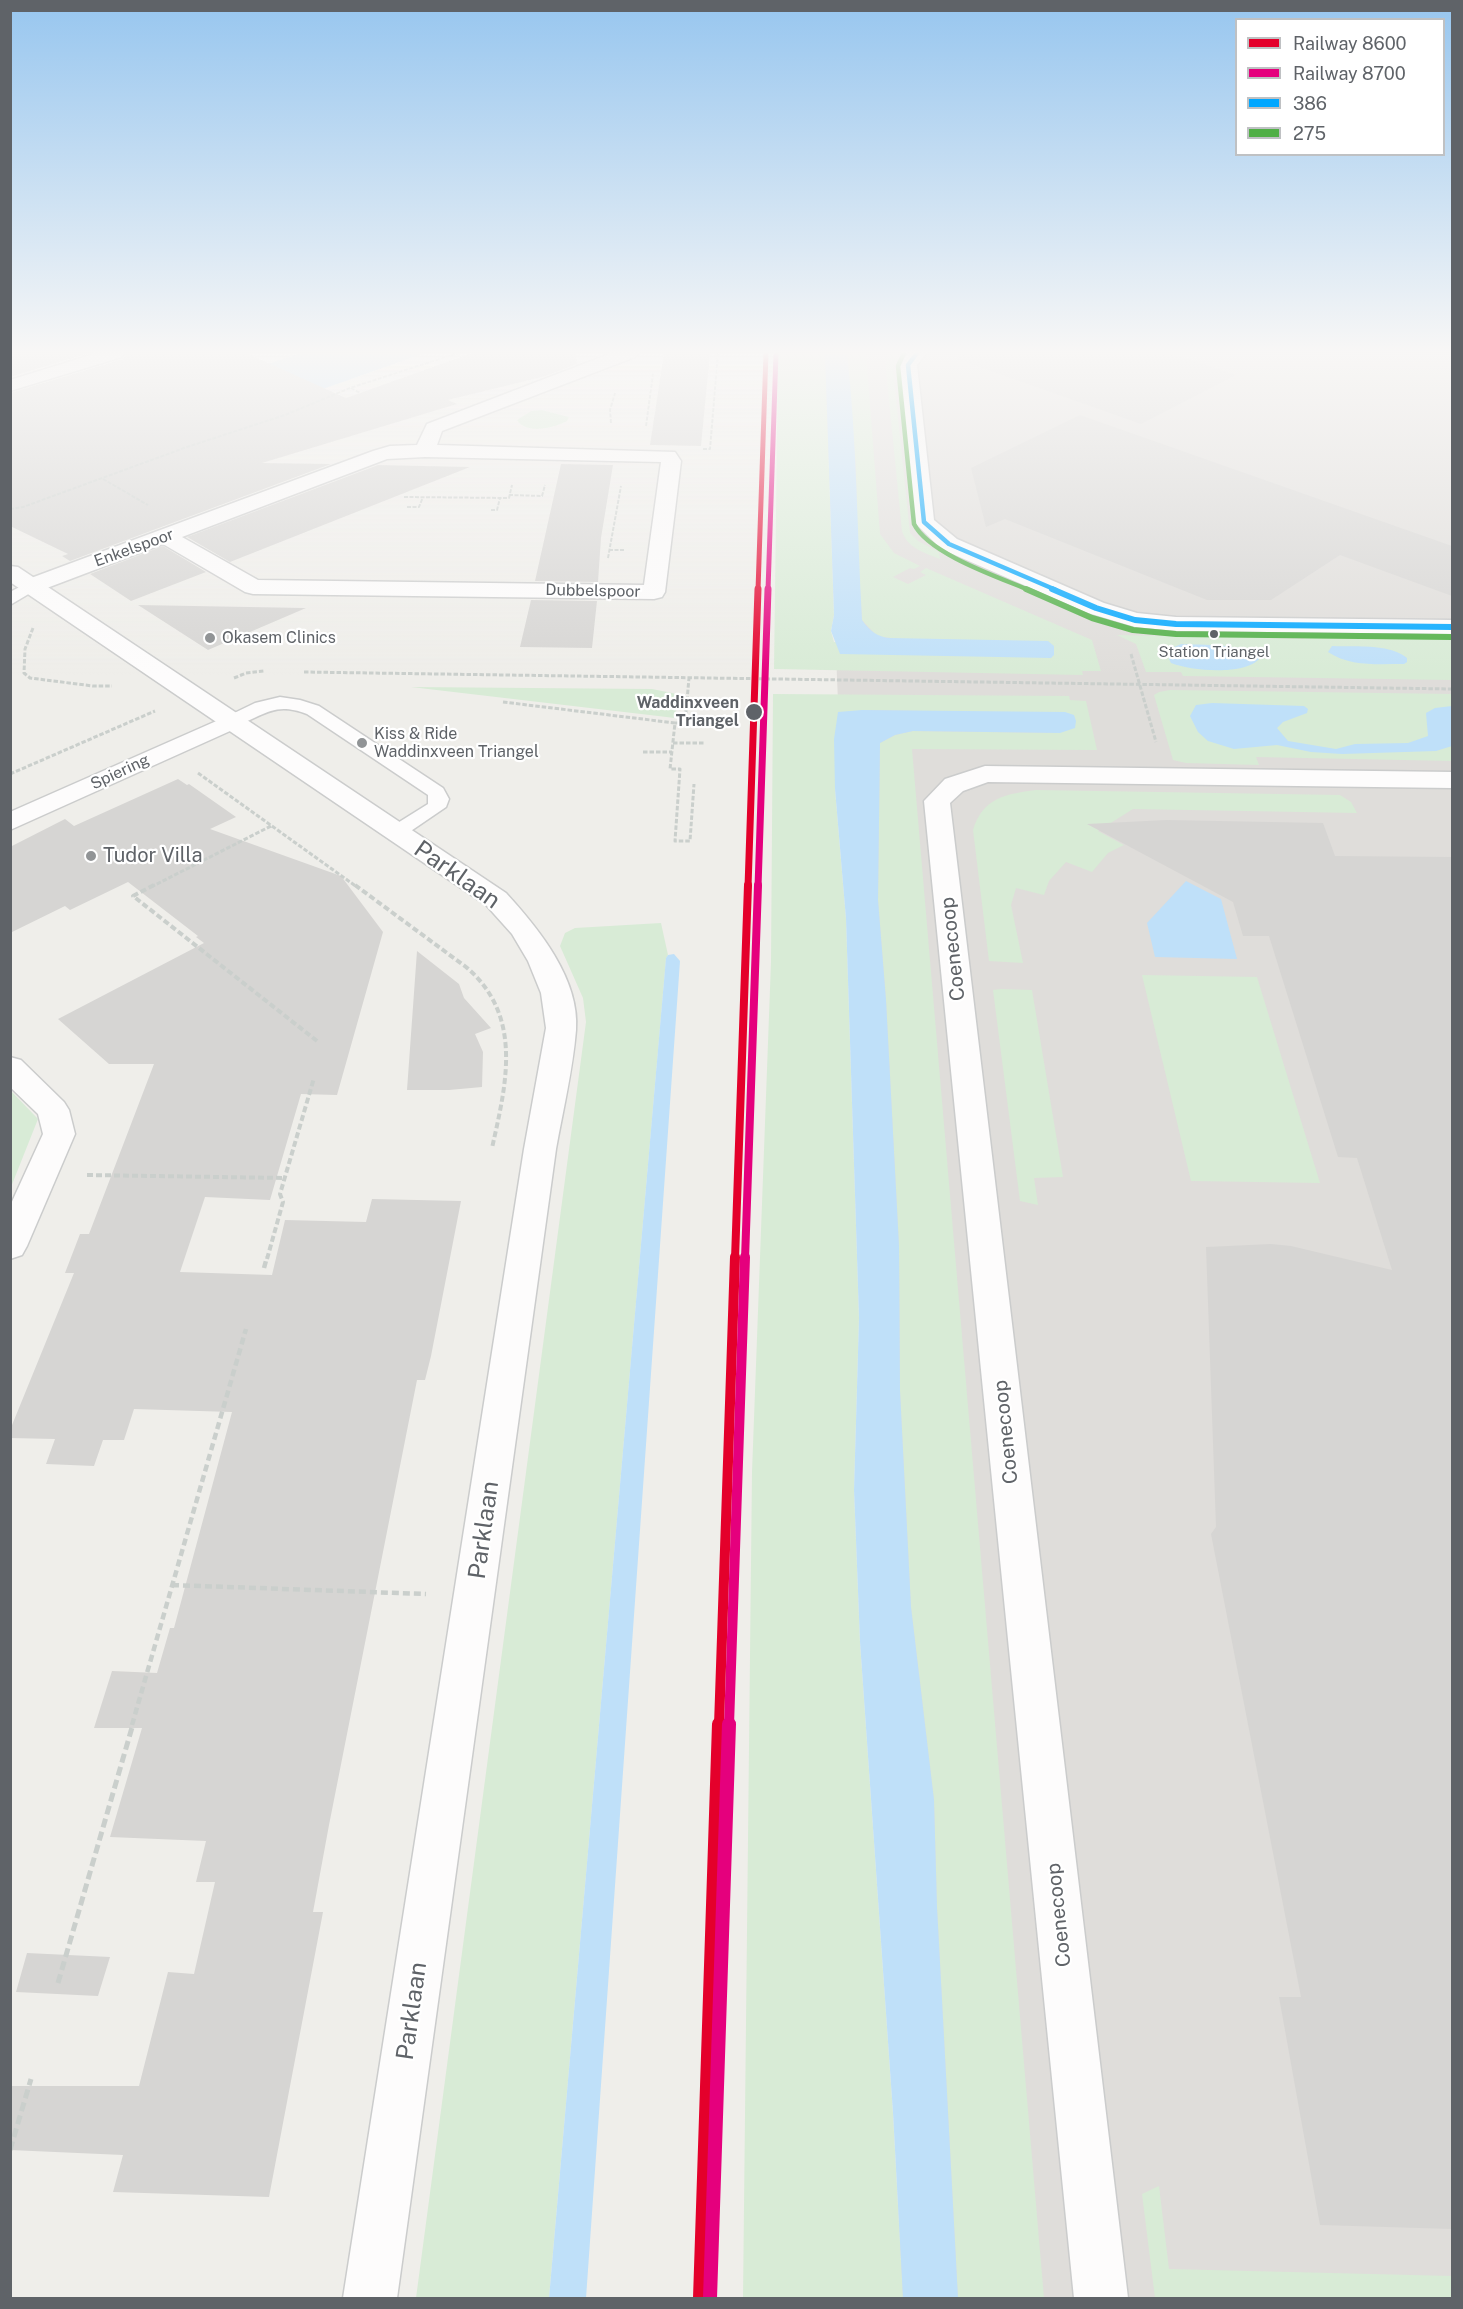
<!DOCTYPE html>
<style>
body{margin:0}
#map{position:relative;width:1463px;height:2309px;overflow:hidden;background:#efeeea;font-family:"Public Sans",sans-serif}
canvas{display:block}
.frame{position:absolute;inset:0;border:12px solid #5f6368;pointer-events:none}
.legend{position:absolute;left:1235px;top:18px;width:210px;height:138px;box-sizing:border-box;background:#fff;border:2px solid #bfc1c3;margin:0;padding:8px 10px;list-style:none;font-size:18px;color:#5f6368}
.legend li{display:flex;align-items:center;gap:12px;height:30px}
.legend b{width:30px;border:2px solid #bfc1c3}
</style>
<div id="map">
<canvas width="1463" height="2309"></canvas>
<div class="frame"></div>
<ul class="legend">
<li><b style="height:8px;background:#e4002b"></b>Railway 8600</li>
<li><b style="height:8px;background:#e5007d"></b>Railway 8700</li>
<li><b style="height:8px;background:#00a7ff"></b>386</li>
<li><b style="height:8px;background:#50af46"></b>275</li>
</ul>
</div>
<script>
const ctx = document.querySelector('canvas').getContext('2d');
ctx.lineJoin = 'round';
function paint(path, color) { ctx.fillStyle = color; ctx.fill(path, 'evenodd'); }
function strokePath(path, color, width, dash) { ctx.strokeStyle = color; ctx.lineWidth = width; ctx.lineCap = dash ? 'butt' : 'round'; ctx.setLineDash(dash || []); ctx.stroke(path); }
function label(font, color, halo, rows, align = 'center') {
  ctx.font = font + ' "Public Sans",sans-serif'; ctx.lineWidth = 4.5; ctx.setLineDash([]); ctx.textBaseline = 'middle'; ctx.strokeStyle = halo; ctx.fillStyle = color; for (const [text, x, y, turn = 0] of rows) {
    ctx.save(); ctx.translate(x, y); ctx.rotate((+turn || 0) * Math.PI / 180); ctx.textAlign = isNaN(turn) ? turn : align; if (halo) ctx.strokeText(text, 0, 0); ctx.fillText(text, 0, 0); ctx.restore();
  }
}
const industrial = new Path2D(`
 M824,353H1452V2298H902Z`);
const green = new Path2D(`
 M778,353H825L834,615L831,631L834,642L890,638L877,636L862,620L857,539L856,468L847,353H866L880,534L894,553L920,566L914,569L910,568L893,577L908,584L926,575L920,572L926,568L1092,640L1101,671H1082L1083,675L774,669Z
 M889,353H901L895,362L893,370L910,533L918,541L939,552L940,559C925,553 907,548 902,531L886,370V359Z
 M542,410L569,417L567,421C553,428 527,435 517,420L531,411Z
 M1117,635L1304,639L1303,635L1452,637V680L1183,676L1181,672H1146L1136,644Z
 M411,687L652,689L677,694L675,718Z
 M1170,690L1452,694V761L1256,757L1259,765L1186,763L1173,760L1154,695L1159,692Z
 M773,694L1069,696L1070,700L1086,701L1097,750L912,749L1044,2298H958L937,1907L934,1800L911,1607L900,1391L899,1246L886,1000L878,900L880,743L895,735L913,731L1060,733L924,711L862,710L835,769V789L846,919L859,1318L854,1490L860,1642L893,2113L903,2298H743L752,1472L771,962Z
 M1036,790L1340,795L1351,802L1357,813L1133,809L1098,831L1124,845L1108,853L1092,872L1066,862L1049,881L1044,895L1016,888L1011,905L1023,963L989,961L973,830C983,798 1005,794 1036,790Z
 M661,923L668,955L666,959L549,2298H416L586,1022L583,998L560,946L565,933L575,928Z
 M1142,975L1257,977L1320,1183L1191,1181Z
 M1001,989L1032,990L1063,1177L1034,1178L1038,1205L1020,1201L993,990Z
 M11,1091L38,1119L11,1187Z
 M1159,2186L1169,2269L1452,2276V2298H1155L1142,2194Z`);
const water = new Path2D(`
 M301,353H425L101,467L60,433Z
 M825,353H847C857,442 857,531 862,620C870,631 877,637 890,638L1048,641L1054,646V655L1051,658L840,654L831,631L834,615Z
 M1181,644C1199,645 1249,643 1260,658C1246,676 1191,671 1171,663L1169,659L1170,649Z
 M1332,646C1354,647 1389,643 1407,658V662L1404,664C1379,664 1350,667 1328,652Z
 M1212,703L1304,706L1308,709L1307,713L1283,722L1277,728L1288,741L1336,749L1355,744L1408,743L1428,736L1426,713L1435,708L1452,706V746L1436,751L1342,754L1311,752L1277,745L1234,749L1208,741L1198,732L1190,716L1196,705Z
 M862,710L1065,712L1074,715L1076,721L1075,728L1060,733L913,731L895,735L880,743L878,900L886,1000L899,1246L900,1391L911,1607L934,1800L937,1907L958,2298H903L893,2113L860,1642L854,1490L859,1318L846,919L835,789L834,739L838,712Z
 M1186,881L1221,899L1237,959L1155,957L1147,923Z
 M674,954L680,961L586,2298H549L666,958L668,955Z`);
const building = new Path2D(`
 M10,353H89L10,377Z
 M127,353H246L346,398L472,353H576L577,364L546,376L448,400L457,404L262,463L331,464L70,561L62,556L68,554L10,526V393L123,359Z
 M664,353H710L701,446L650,445Z
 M958,353H1170L1236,375L1141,424L957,359Z
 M1080,415L1452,546V596L1340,555L1271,600H1207L1005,519L986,527L971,468Z
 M561,464L613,465L601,538L598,582L535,581Z
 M378,465L470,467L230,562L187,537Z
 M163,546L206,572L131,601L90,574Z
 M531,600L597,601L592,648L520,647Z
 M138,605L306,608L208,650Z
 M178,779L187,785L189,784L236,817L210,829L341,876L383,932L337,1095L301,1094L270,1200L205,1197L180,1272L272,1275L285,1220L366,1222L372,1199L461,1201L431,1356L425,1380H417L329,1825L313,1912H323L269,2197L113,2192L123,2155L10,2150V2086H139L168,1972L194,1974L215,1882H196L206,1841L110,1837L142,1728H94L112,1671L157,1673L170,1628H174L232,1412L134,1409L124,1440H103L94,1466L46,1464L55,1439L10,1438V1430L74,1273H65L80,1234H89L154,1064H109L58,1019L204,943L196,937L198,936L128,882L70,910L65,906L10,933V847L65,819L74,826Z
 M1166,820L1323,823L1335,856L1452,857V2229L1320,2225L1279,1997H1301L1211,1534L1216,1527L1206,1247L1271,1244L1291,1246L1392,1270L1357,1158L1338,1157L1269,936H1243L1233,902L1087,824Z
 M417,951L459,984L464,998L491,1028L475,1034L483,1052L482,1087L449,1090H407Z
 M27,1953L110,1957L98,1996L16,1992Z`);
const pathFar4 = new Path2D(`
 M351,388L360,393
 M611,423L610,410L615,393
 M646,426L653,374
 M703,449H710L718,353
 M103,479L148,505
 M509,495L542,496L545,485
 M404,497L509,498L512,485
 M407,507H419L423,497
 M10,509L23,507L187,447L285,415L350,388L458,353
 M491,510H497L500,498
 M609,550H624
 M608,558L621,486`);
const pathFar3 = new Path2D(`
 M33,628L25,649L24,673L30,678L93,686H112
 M1131,654L1156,742
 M304,672L1452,689
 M234,678L246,673L264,671
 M503,702L675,723L670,769H680L675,841H690L694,784
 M675,723H685L689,678
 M673,743H704
 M643,752H672
 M198,773L357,887
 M10,774L155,711
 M151,887L271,826`);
const pathFar2 = new Path2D(`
 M154,885L133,896L317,1041
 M355,885L466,967C524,1016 506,1085 492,1148
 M87,1175L285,1178
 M267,1259L283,1202L280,1194L314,1078`);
const pathFar1 = new Path2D(`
 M264,1268L267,1257
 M172,1585L426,1594
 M132,1725L246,1329`);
const path = new Path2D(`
 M58,1983L133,1724
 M10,2150L31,2079`);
const service = new Path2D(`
 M31,581L39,586L37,589L10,605V592Z
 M280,697L300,700L319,706L443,788L449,799L446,807L402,837H388L385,833L388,829L428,804V795L307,714C271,700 262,719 230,727L224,726L221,722L224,718L255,703Z`);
const minor = new Path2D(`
 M97,353H125L122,357L10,391V380Z
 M612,353H638L635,357L442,431L437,445L675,452L681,461L665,592L662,597L654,599L253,594L245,592L163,544L39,591L31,593L23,591L20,586L23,581L373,451L390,446L417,445L427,424ZM425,457L661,462L644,585L258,580L182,537L387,459Z
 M908,353H926L917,365L934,520L957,539L1104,603L1137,613L1176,617L1452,620V634L1176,631L1135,627L1088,613L941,549L914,522L899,365Z
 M230,715L239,717L242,722L239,727L10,830V812Z
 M985,766L1452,772V788L988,782L963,791L950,803L1128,2298H1074L924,801L945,779Z
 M10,1057L21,1060L64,1102L69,1110L75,1134L27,1246L22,1255L10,1259V1206L43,1134L38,1114L10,1087Z`);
const tertiary = new Path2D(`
 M10,566L18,567L506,893C538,928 580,979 576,1030C573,1069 563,1110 556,1149L397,2298H343L524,1149L546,1028L541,993L528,961L512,934L486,905L10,582Z`);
const bus1Far1 = new Path2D(`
 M917,353L908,365L924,522L949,544L1056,590`);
const bus1 = new Path2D(`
 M1052,589L1096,608L1135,620L1176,624L1452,627`);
const bus2Far1 = new Path2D(`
 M904,353L898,366L914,524C929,554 998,577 1029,590`);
const bus2 = new Path2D(`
 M1026,589L1092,618L1133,630L1176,634L1452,637`);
const rail1Far4 = new Path2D(`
 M758,590L766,353`);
const rail1Far3 = new Path2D(`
 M748,887L758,589`);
const rail1Far2 = new Path2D(`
 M735,1259L748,885`);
const rail1Far1 = new Path2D(`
 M719,1725L735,1257`);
const rail1 = new Path2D(`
 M700,2298L719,1724`);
const rail2Far4 = new Path2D(`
 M768,590L776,353`);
const rail2Far3 = new Path2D(`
 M758,887L768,589`);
const rail2Far2 = new Path2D(`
 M745,1259L758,885`);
const rail2Far1 = new Path2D(`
 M729,1725L745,1257`);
const rail2 = new Path2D(`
 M710,2298L729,1724`);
const markers = [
 [1214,634,5,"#5f6368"],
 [210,638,6,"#919496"],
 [754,712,9,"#5f6368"],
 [362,743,6,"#919496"],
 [91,856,6,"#919496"]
];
const farBusnames = [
 ["Station Triangel",1214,652]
];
const farStreetnames = [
 ["Enkelspoor",134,548,-20],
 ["Dubbelspoor",593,591,1],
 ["Spiering",120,772,-25]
];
const farPoinames = [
 ["Okasem Clinics",222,638],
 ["Kiss & Ride",374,734],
 ["Waddinxveen Triangel",374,752]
];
const farStopnames = [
 ["Waddinxveen",739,703],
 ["Triangel",739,721]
];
const poiNames = [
 ["Tudor Villa",103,856]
];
const streetNames = [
 ["Coenecoop",953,949,-96],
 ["Coenecoop",1006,1432,-96],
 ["Coenecoop",1059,1915,-96]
];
const nearStreetnames = [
 ["Parklaan",457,875,35],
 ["Parklaan",484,1530,-82],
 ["Parklaan",412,2011,-82]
];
paint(industrial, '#dfddda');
paint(green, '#d8ebd6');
paint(water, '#bfe0f9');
paint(building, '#d6d5d3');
strokePath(service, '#cbcccc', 3);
strokePath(minor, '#cbcccc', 3);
strokePath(tertiary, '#cbcccc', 3);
strokePath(pathFar4, '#cacfcc', 2, [4, 1.5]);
strokePath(pathFar3, '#cacfcc', 3, [4.5, 2]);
strokePath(pathFar2, '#cacfcc', 4, [6, 3]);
strokePath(pathFar1, '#cacfcc', 4.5, [7, 4]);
strokePath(path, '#cacfcc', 5, [9, 4.5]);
paint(service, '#fdfcfc');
paint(minor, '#fdfcfc');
paint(tertiary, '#fdfcfc');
strokePath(bus1Far1, '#00a7ff', 4.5);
strokePath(bus1, '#00a7ff', 6);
strokePath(bus2Far1, '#50af46', 4.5);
strokePath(bus2, '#50af46', 6);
strokePath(rail1Far4, '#e4002b', 5);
strokePath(rail1Far3, '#e4002b', 7);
strokePath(rail1Far2, '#e4002b', 8);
strokePath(rail1Far1, '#e4002b', 10);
strokePath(rail1, '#e4002b', 14);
strokePath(rail2Far4, '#e5007d', 5);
strokePath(rail2Far3, '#e5007d', 7);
strokePath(rail2Far2, '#e5007d', 8);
strokePath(rail2Far1, '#e5007d', 10);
strokePath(rail2, '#e5007d', 14);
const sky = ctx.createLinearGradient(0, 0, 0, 677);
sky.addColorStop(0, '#97c6ef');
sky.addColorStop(0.52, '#f8f7f6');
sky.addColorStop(1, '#f8f7f600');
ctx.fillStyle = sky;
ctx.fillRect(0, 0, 1463, 677);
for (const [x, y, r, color] of markers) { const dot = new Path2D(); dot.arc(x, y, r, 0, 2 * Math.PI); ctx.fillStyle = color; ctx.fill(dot); strokePath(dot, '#fff', 2); }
label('15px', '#5f6368', '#fff', farBusnames);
label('16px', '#5f6368', '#fff', farStreetnames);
label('16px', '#5f6368', '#fff', farPoinames, 'left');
label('bold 16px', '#5f6368', '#fff', farStopnames, 'right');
label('20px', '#5f6368', '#fff', poiNames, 'left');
label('20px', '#5f6368', '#fff', streetNames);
label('24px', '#5f6368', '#fff', nearStreetnames);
</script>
